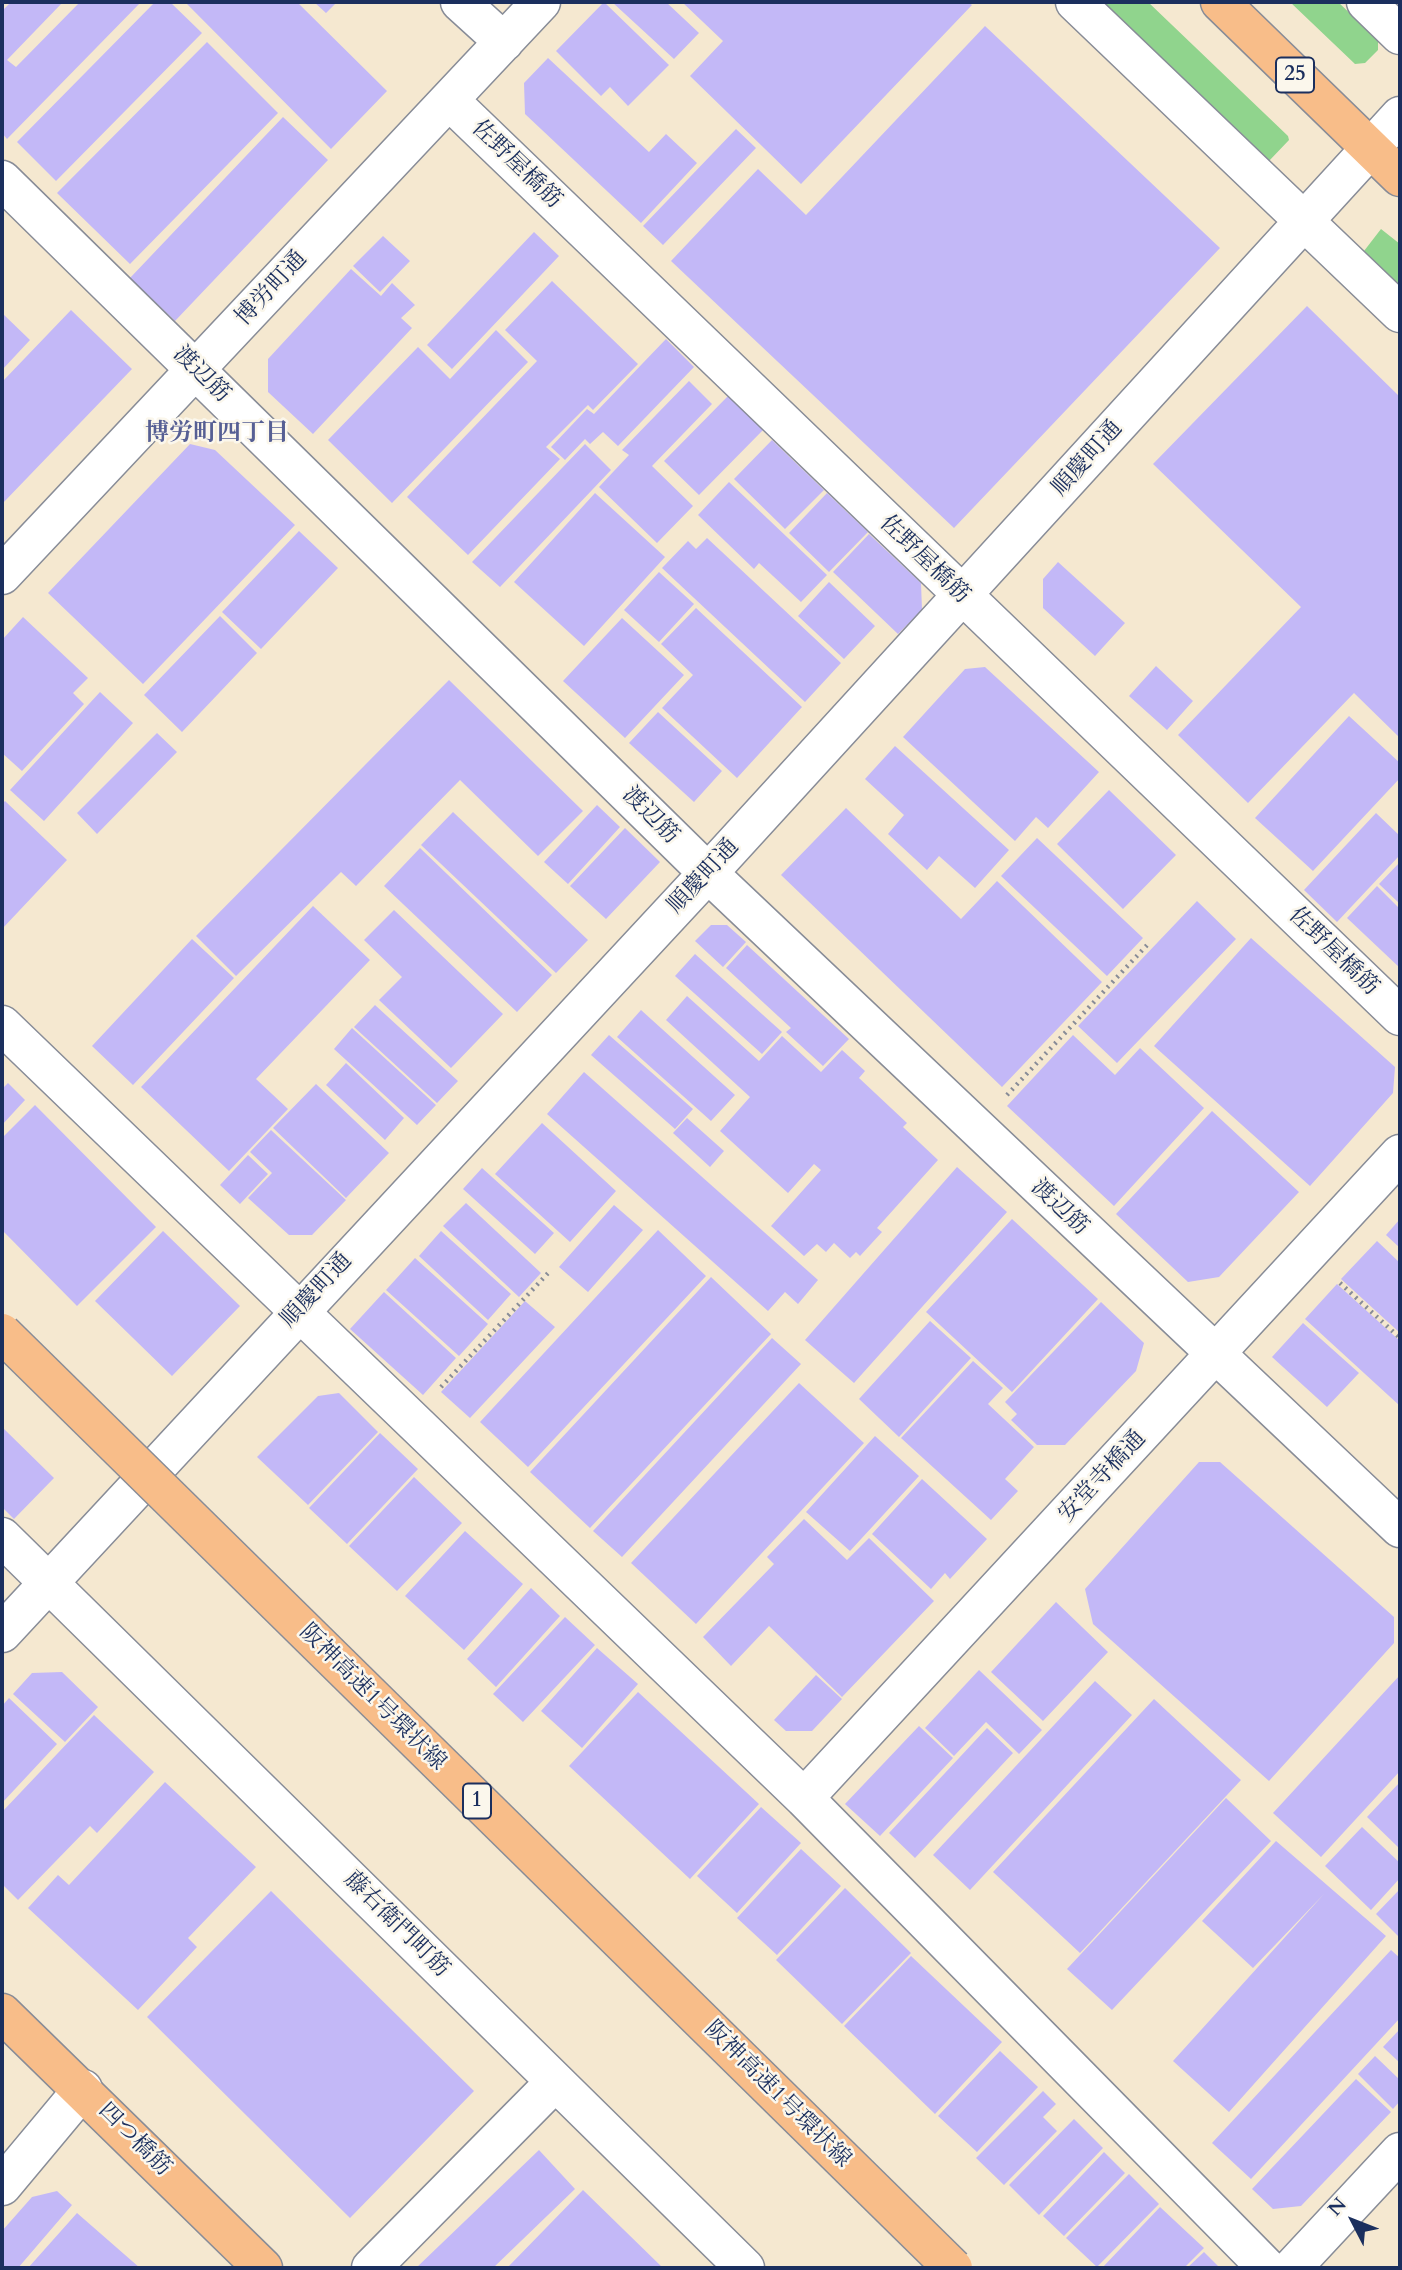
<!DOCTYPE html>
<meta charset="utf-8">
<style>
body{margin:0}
#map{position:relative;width:1402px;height:2270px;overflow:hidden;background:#f5e8d0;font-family:Cardo,serif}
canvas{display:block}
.frame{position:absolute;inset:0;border:4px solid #1b2f5e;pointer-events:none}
.north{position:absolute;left:1318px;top:2186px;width:70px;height:70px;-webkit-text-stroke:5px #fbf7ec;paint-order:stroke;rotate:312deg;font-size:19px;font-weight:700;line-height:28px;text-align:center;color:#1b2f5e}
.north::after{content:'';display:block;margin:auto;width:24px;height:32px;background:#1b2f5e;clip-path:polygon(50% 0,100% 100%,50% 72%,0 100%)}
</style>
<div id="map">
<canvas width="1402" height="2270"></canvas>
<div class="frame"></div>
<div class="north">N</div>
</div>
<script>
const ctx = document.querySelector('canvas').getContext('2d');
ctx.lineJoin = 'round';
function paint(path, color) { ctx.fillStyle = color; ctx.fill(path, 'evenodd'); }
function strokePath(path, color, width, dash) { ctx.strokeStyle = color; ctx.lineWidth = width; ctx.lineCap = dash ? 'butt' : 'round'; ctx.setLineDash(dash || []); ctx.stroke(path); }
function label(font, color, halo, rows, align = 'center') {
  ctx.font = font + ' Cardo,"Noto Serif JP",serif'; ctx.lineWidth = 5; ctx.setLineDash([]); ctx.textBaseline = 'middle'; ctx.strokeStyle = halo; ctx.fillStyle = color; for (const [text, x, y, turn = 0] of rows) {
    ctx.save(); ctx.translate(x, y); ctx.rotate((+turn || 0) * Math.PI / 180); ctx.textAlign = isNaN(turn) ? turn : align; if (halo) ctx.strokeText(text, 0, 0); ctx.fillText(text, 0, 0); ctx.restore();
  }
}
const green = new Path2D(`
 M1102,2H1148L1288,136L1289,140L1269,161Z
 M1290,2H1338L1378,40V50L1365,63L1355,64Z
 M1381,229L1400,244V286L1364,251Z`);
const building = new Path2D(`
 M11,2H63L7,60L16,67L80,2H141L7,139L2,133V11Z
 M155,2H170L202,33L56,181L17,142Z
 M185,2H297L387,91L331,149Z
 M314,2H337L326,13Z
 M604,2L669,65L628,106L610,87L601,96L556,51Z
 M612,2H666L699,33L674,59Z
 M682,2H968L972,5L801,184L690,76L723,41Z
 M985,26L1220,248L954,528L671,261L758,169L806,215Z
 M207,42L278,113L130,264L57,193Z
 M548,58L649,152L666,134L697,163L641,223L525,114L524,83Z
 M283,117L328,160L175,321L130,278Z
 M736,129L756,148L663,245L643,226Z
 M534,232L559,256L452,369L427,345Z
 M383,236L410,261L380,292L353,266Z
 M351,269L381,296L392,283L415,305L401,318L412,328L313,434L268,392V359Z
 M552,281L638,364L593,410L588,405L546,447L560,459L468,555L407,497L537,361L505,330Z
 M1307,306L1400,397V738L1354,693L1248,803L1178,735L1301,607L1153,464Z
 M71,310L132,369L2,504V382Z
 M2,313L30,340L2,370Z
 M496,330L528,362L392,503L328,440L418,347L450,379Z
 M666,339L694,367L618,446L603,432L590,444L585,439L565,460L551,447L587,409L594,414Z
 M689,381L712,404L652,466L693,506L657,543L599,487L629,455L622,450Z
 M729,395L764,429L699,495L664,461Z
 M772,440L824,490L785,529L734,479Z
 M190,444L215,450L295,525L143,684L48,593Z
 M585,444L611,470L500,587L472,562Z
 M729,482L827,575L801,602L759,563L754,569L698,515Z
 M595,493L665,557L584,646L514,582Z
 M827,493L868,532L829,572L789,533Z
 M299,531L338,568L261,649L222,612Z
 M869,534L921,583L922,610L898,634L833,572Z
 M707,538L841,663L805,702L662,568L688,541L696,549Z
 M1058,562L1125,623L1095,656L1043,608V579Z
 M659,572L694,604L659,642L624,610Z
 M829,582L875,626L844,659L798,616Z
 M696,608L802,707L737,778L662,708L693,675L661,644Z
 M220,616L257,653L182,732L144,695Z
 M23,617L88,678L73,693L84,704L22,771L2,753V640Z
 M622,618L684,675L625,738L563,681Z
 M1156,666L1193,701L1167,730L1129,696Z
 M985,667L1099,772L1048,828L1036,817L1015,841L903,737L965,669Z
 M449,680L583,811L538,856L460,780L356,886L341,872L236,976L196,936Z
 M100,692L133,723L44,821L10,790Z
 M658,712L722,771L694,802L629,743Z
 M1349,716L1400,763V778L1313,871L1255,818Z
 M157,733L177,752L97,834L77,813Z
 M895,746L1009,850L975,888L939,856L927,870L888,834L904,815L865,779Z
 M1109,790L1176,855L1123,909L1057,844Z
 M5,801L67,860L2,929V804Z
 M597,805L620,827L568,884L544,862Z
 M846,808L961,919L997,881L1102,982L1002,1087L781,875Z
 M453,812L588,940L556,973L421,845Z
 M1376,813L1400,836V855L1337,922L1304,890Z
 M625,828L660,862L606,919L570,886Z
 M1037,838L1143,938L1107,976L1001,876Z
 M420,848L552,975L517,1012L384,886Z
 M1400,862V904L1379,884Z
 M1377,886L1400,909V968L1347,918Z
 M1197,901L1236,939L1117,1063L1078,1026Z
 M313,906L370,960L256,1079L288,1109L229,1171L141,1087Z
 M394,910L503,1014L451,1068L379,1000L402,977L364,940Z
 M711,925H727L746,942L723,967L695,941Z
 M1251,938L1395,1067L1393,1093L1310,1186L1154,1046Z
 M192,939L234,978L133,1085L92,1046Z
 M747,945L849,1039L823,1066L786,1032L791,1028L726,968Z
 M695,954L782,1032L762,1054L675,976Z
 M687,996L759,1061L782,1036L821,1072L842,1050L865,1071L859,1078L907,1123L903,1127L938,1160L877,1228L882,1232L860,1256L856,1252L850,1258L834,1243L826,1252L817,1244L804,1256L771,1226L821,1170L814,1164L788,1193L720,1131L750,1097L666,1020Z
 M375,1005L458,1081L437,1103L354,1027Z
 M641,1010L735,1095L711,1121L617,1037Z
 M352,1028L436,1105L417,1125L334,1049Z
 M609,1035L693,1109L675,1129L591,1055Z
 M1073,1035L1115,1075L1140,1048L1204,1108L1114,1206L1007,1106Z
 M346,1063L404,1118L385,1140L326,1085Z
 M584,1072L818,1280L798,1304L785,1292L768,1311L547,1114Z
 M8,1083L25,1100L2,1125V1089Z
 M316,1084L389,1153L346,1198L273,1128Z
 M35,1105L156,1227L77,1306L2,1230V1138Z
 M1212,1111L1299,1192L1219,1277L1188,1282L1116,1214Z
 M687,1118L724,1151L710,1167L673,1133Z
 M542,1123L616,1191L570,1242L495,1174Z
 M271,1130L346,1200L312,1235H289L248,1198L272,1173L250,1152Z
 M248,1155L268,1174L240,1204L220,1185Z
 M957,1167L1007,1212L854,1383L805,1340Z
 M482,1168L554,1233L535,1254L463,1189Z
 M466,1203L541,1273L519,1297L443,1226Z
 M614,1205L643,1230L588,1292L559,1267Z
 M1012,1219L1098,1299L1012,1392L926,1312Z
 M1400,1219V1248L1386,1235Z
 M658,1230L706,1276L528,1467L480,1422Z
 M163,1231L240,1306L172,1376L95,1301Z
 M441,1231L511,1294L488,1320L419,1256Z
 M1377,1241L1400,1263V1333L1341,1279Z
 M415,1258L488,1324L459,1356L386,1290Z
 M711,1277L771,1334L590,1528L530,1472Z
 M1337,1284L1400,1341V1406L1305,1319Z
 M384,1292L456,1358L423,1395L350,1329Z
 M525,1301L555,1327L470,1418L441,1392Z
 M1101,1302L1144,1343L1136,1371L1065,1445H1037L1011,1420L1017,1414L1005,1402Z
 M930,1321L971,1358L899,1437L859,1399Z
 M1303,1323L1359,1373L1327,1407L1272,1357Z
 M772,1338L801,1364L622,1557L593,1531Z
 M973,1361L1003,1388L988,1404L1034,1447L1005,1479L1018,1491L991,1520L901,1438Z
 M799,1383L864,1443L696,1624L631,1563Z
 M339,1393L378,1432L308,1505L257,1457L318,1396Z
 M2,1427L54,1478L14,1519L2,1507Z
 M380,1433L418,1469L347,1544L309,1508Z
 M875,1436L919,1476L850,1551L806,1512Z
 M1199,1462H1220L1394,1617V1643L1269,1781L1093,1624L1085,1589Z
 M414,1477L462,1523L397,1591L349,1546Z
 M922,1479L987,1539L950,1579L945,1573L931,1589L872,1534Z
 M804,1519L847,1560L869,1538L934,1601L842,1697L769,1626L731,1666L703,1637L774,1564L767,1557Z
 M465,1531L523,1584L464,1650L405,1596Z
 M531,1588L560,1616L496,1687L467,1659Z
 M1056,1602L1108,1652L1043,1721L991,1672Z
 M565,1617L595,1645L523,1722L493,1694Z
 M597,1648L638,1684L582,1748L541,1711Z
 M979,1670L1042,1730L1019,1754L986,1722L954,1756L925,1728Z
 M62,1672L98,1707L65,1742L13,1694L32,1673Z
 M816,1675L842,1699L812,1731H786L774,1720Z
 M1400,1675V1771L1321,1857L1273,1813Z
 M1095,1681L1132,1715L970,1890L933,1855Z
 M638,1692L759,1804L690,1879L569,1766Z
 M9,1698L57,1744L2,1803V1706Z
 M1154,1699L1241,1780L1080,1953L993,1872Z
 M94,1715L154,1772L97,1833L90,1826L18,1900L2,1884V1812Z
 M919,1726L953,1758L880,1836L845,1804Z
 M987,1728L1013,1753L915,1858L889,1833Z
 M165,1782L256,1867L188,1938L197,1947L138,2010L28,1908L58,1875L69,1885Z
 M1400,1782V1849L1367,1817Z
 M1226,1798L1271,1841L1112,2010L1067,1969Z
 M761,1807L801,1843L737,1913L697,1876Z
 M1362,1827L1400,1863V1878L1371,1910L1325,1866Z
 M1276,1841L1386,1936L1229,2112L1173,2061L1324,1894L1253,1968L1202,1921Z
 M801,1849L841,1886L777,1955L737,1918Z
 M845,1888L911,1953L842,2024L776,1960Z
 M1400,1889V1938L1376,1914Z
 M271,1891L474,2091L350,2218L147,2017Z
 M1391,1950L1400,1958V2018L1251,2179L1212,2143Z
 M911,1956L1002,2042L935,2114L844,2026Z
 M1400,2029V2063L1383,2047Z
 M1000,2051L1038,2087L977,2152L938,2116Z
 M1375,2056L1400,2080V2101L1393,2109L1358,2074Z
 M1356,2079L1391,2112L1301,2206L1273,2209L1252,2189Z
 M1043,2091L1056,2104L1043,2117L1057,2131L1004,2185L976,2158Z
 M1074,2119L1103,2148L1039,2215L1009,2185Z
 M539,2150L575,2189L493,2268H416Z
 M1104,2152L1125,2173L1064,2236L1043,2216Z
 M1129,2174L1159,2204L1097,2267L1066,2238Z
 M583,2190L663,2268H507Z
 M57,2191L72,2205L18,2268H2V2231L32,2197Z
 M1160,2207L1204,2248L1184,2268H1102Z
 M77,2213L140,2268H28Z
 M1204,2252L1220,2268H1187Z`);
const path = new Path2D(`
 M1007,1095L1149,943
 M1340,1283L1400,1338
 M441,1387L551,1270`);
const minor = new Path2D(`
 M460,2L504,42
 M1075,2L1400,313
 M1366,2L1400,35
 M450,101L1400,1016
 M2,180L708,873L1400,1528
 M2,575L541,2
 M2,1025L804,1798L1267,2268
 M2,1537L745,2268
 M2,1633L708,873L1400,116
 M804,1798L1400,1154
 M2,2186L83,2089
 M371,2268L555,2082
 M1292,2268L1400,2152`);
const primary = new Path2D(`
 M2,2013L263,2268`);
const trunk = new Path2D(`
 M1220,2L1400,177`);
const motorwayBridge = new Path2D(`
 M2,1333L953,2268`);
const shields = [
 [1295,75,38],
 [477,1801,28]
];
const shieldNames = [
 ["25",1295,75],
 ["1",477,1801]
];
const streetNames = [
 ["佐野屋橋筋",516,165,44],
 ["博労町通",272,289,-47],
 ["渡辺筋",201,375,44],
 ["順慶町通",1088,459,-48],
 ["佐野屋橋筋",924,560,44],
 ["渡辺筋",650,816,45],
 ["順慶町通",704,877,-47],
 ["佐野屋橋筋",1333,952,44],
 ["渡辺筋",1059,1208,43],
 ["順慶町通",317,1291,-47],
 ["安堂寺橋通",1103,1477,-47],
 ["阪神高速1号環状線",372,1698,45],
 ["藤右衛門町筋",396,1925,45],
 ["阪神高速1号環状線",777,2095,45],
 ["四つ橋筋",134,2140,45]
];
const neighbourhoodNames = [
 ["博労町四丁目",217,434]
];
paint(green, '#90d48d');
paint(building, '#c3b8f7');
strokePath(minor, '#888c97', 41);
strokePath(primary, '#888c97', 41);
strokePath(trunk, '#888c97', 41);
strokePath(path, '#888c97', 4.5, [2, 5]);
strokePath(minor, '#fff', 38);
strokePath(primary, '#f8bd89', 38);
strokePath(trunk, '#f8bd89', 38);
strokePath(motorwayBridge, '#888c97', 41, []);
strokePath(motorwayBridge, '#f8bd89', 38);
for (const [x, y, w] of shields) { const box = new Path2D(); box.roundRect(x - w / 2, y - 17.5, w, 35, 5); ctx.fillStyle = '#fbf7ec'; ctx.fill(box); strokePath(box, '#1b2f5e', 2); }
label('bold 21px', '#1b2f5e', null, shieldNames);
label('23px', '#1b2f5e', '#fbf7ec', streetNames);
label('bold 24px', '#565f94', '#fbf7ec', neighbourhoodNames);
</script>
